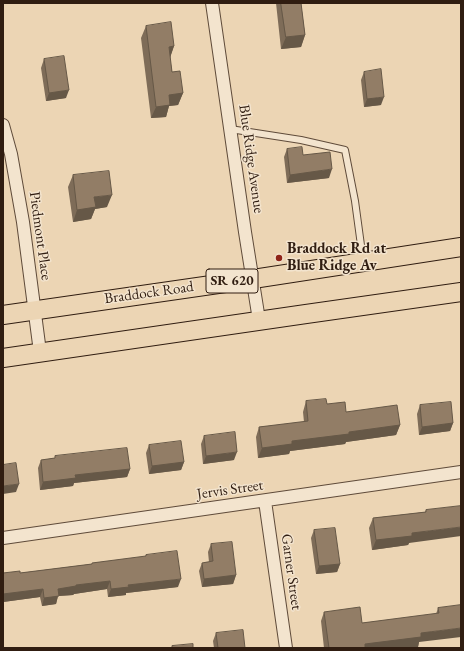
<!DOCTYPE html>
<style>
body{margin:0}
#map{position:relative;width:464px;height:651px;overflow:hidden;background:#ecd5b4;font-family:"EB Garamond",serif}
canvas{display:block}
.frame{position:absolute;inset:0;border:4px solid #301d11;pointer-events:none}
</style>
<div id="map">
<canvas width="464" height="651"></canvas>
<div class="frame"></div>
</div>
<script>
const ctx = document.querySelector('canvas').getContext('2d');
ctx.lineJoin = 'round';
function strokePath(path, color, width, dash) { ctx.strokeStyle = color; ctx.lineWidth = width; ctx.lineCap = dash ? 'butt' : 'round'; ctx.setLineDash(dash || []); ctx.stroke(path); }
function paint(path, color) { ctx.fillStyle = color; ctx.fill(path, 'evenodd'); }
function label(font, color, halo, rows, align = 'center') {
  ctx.font = font + ' "EB Garamond",serif'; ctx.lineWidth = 3; ctx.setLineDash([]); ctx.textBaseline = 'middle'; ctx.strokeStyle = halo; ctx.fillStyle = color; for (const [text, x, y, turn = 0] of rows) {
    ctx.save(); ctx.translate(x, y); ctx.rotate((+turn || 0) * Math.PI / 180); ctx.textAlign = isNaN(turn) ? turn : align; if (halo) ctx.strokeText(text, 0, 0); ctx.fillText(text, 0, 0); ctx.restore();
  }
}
const service = new Path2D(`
 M230,129L301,140L345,150L355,201L363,260`);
const minor = new Path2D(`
 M212,3L245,232L259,320
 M3,125L11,154L23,222L40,352
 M265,501L286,648
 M3,538L461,472`);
const primary = new Path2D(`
 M3,315L253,279L461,247
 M3,358L306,314L461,292`);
const wall = new Path2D(`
 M276,3H301L305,35L301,47L281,49Z
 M146,26L174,46L170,57L172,72L183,93L178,105L169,106L166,117L151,118L141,38Z
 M44,59L66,98L46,101L41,68Z
 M364,72L381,105L364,107L361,80Z
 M287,149L303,155L329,178L287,183L284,157Z
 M73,175L107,207L95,209L91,219L73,222L68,187Z
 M306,401L327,404L346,412L400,425L396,435L346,442L345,444L290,451L289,454L258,458L256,437L259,427L304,422L303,412Z
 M420,405L453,423L450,431L419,435L417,414Z
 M204,436L234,460L203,464L201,444Z
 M149,445L184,462L181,470L149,474L146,453Z
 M55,456L130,469L127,477L74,483L73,486L40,490L38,468L41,460L55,458Z
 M461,506L409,543L408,545L372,550L369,528L373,518L425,512L426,510Z
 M314,530L340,564L337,572L316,574L311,538Z
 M211,544L236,575L233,584L202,587L199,571L202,563L209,562L208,552Z
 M146,555L178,587L126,593V595L108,597L107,589L74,594L73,595L58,596L56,604L42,606L40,597L3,602V573H20L92,564V563L145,557Z
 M461,605L419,642L418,647L406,648H324L321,621L324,612L362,623L436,614L438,608Z
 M216,633L245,648H214L213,641Z`);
const shadedWall = new Path2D(`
 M305,35L301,47L281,49L286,37Z
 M174,46L170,58L169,47Z
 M69,90L66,98L46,101L49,93Z
 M183,93L178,105L169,106L166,117L151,118L156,107L169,95Z
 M384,97L381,105L364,107L367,99Z
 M332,169L329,178L287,183L290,175Z
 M112,195L107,207L95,209L91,219L73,222L77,210L94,197Z
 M453,423L450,431L419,435L422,427Z
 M400,425L396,435L346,442L345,444L290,451L289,454L258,458L262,448L292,441L349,432Z
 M237,452L234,460L203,464L206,456Z
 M184,462L181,470L149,474L152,466Z
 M130,469L127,477L74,483L73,486L40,490L43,482L75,475Z
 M19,484L16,492L3,494V486Z
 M461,527V536L409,543L408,545L372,550L376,540L412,533Z
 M340,564L337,572L316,574L319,566Z
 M236,575L233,584L202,587L204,579Z
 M181,579L178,587L126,593V595L108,597L111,589L128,585Z
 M110,581L107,589L74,594L73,595L58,596L56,604L42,606L44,598L58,589L76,585Z
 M43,589L40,597L3,602V594Z
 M461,628V637L419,642L418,647L406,648H363L365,644L421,633Z`);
const building = new Path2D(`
 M281,3H301L305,35L286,37Z
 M171,22L174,46L169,47L172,72L180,71L183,93L169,95L170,105L156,107L146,26Z
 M64,56L69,90L49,93L44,59Z
 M381,69L384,97L367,99L364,72Z
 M302,147L303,155L330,152L332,169L290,175L287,149Z
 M109,171L112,195L94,197L96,207L77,210L73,175Z
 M326,399L327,404L345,402L346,412L397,405L400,425L349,432V434L292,441V444L262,448L259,427L308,421L306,401Z
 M451,402L453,423L422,427L420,405Z
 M235,432L237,452L206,456L204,436Z
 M181,441L184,462L152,466L149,445Z
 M127,448L130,469L75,475L76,478L43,482L41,460L55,458V456Z
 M16,463L19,484L3,486V465Z
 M461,506V527L412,533V536L376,540L373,518L426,512V510Z
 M335,528L340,564L319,566L314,530Z
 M232,542L236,575L204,579L202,563L213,561L211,544Z
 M177,551L181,579L128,585L129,587L111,589L110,581L76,585V586L58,589L59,596L44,598L43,589L3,594V573L20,571V573L92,564V563L146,556V555Z
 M461,605V628L421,633V637L365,644V648H329L324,612L360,607L362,623L439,613L438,608Z
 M243,630L245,648H218L216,633Z
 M193,644V648H172V646Z`);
const markers = [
 [279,258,4,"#8f2418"]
];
const shields = [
 [232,281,52]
];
const shieldNames = [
 ["SR 620",232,281]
];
const streetNames = [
 ["Blue Ridge Avenue",251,159,82],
 ["Piedmont Place",40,236,82],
 ["Braddock Road",149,293,-8],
 ["Jervis Street",230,490,-8],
 ["Garner Street",291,572,82]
];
const poiNames = [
 ["Braddock Rd at",287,249],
 ["Blue Ridge Av",287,266]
];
strokePath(service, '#5f4b3a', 8);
strokePath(minor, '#5f4b3a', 14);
strokePath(primary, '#301d11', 20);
strokePath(service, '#f3e4ce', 6);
strokePath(minor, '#f3e4ce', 12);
strokePath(primary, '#ecd5b4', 18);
paint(wall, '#7e6c58');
paint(shadedWall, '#665847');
paint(building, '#927d66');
strokePath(building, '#665847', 1);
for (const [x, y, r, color] of markers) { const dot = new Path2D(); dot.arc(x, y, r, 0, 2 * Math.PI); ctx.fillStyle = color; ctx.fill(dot); strokePath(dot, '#f3e4ce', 1.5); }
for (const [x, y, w] of shields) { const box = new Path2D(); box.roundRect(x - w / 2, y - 12, w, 24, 3); ctx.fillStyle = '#f3e4ce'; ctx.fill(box); strokePath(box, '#301d11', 1); }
label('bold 14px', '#301d11', null, shieldNames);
label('15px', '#301d11', '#f3e4ce', streetNames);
label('bold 15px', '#301d11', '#f3e4ce', poiNames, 'left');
</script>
